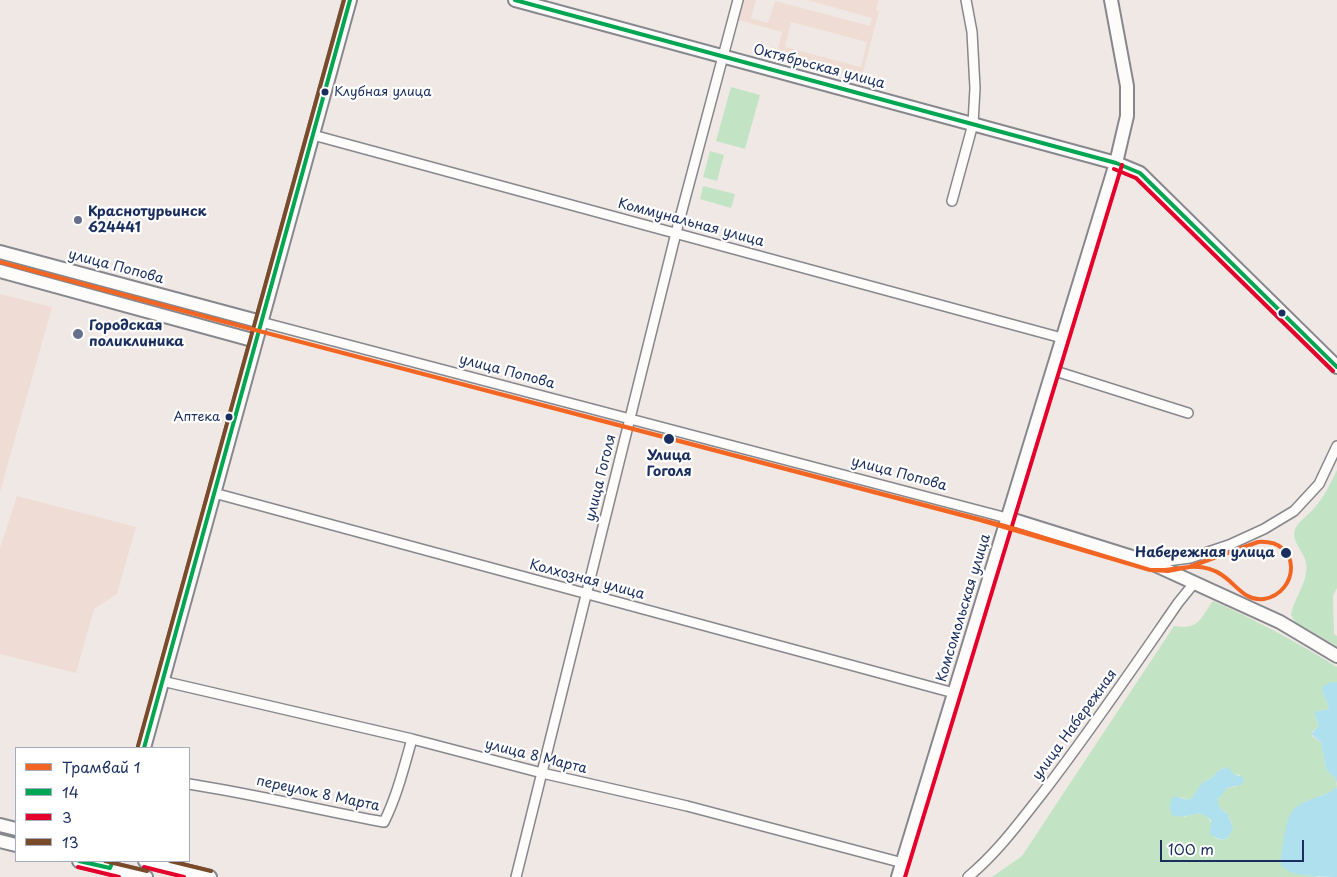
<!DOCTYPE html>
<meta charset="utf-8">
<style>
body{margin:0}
#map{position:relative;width:1337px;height:877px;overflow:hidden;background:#f0e8e4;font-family:"Playpen Sans",sans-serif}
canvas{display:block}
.legend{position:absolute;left:15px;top:747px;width:175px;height:115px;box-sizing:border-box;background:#fff;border:1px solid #a4acbf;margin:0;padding:6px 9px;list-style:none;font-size:15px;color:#1b2f5e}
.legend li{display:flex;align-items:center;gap:10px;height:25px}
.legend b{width:25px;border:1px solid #a4acbf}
.scale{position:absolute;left:1160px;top:840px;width:144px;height:22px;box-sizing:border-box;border:2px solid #1b2f5e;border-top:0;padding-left:6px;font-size:15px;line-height:18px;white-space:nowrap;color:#1b2f5e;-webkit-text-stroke:4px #fff;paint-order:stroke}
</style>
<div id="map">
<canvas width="1337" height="877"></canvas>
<ul class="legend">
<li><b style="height:6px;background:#f26522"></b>Трамвай 1</li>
<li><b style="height:6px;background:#00a651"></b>14</li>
<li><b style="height:6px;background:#e4002b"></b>3</li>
<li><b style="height:6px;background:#7a4b2a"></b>13</li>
</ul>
<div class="scale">100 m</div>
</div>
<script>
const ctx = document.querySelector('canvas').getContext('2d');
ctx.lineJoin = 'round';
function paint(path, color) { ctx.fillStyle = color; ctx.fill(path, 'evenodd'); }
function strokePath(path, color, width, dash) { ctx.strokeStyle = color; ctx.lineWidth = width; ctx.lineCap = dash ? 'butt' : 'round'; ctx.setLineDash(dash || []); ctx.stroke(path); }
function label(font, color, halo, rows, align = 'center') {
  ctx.font = font + ' "Playpen Sans",sans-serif'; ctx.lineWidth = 4.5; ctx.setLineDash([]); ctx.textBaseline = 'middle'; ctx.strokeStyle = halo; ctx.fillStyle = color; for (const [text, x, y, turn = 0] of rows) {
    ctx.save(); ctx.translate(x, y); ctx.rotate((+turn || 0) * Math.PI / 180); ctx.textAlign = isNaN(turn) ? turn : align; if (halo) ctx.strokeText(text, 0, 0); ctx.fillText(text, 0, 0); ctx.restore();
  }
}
const built = new Path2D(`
 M744,0H756L751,18L768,23L775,1L870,26L872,18L807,0H879L876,10L879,11L862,76L777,54L782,32L738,20ZM791,22L867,42L861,67L785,47Z
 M0,294L52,307L0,492Z
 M17,496L136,527L117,594L94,609L76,673L0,654V548Z`);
const green = new Path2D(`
 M731,87L760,95L745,149L716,141Z
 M710,151L724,155L717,181L703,177Z
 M703,186L735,194L731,208L700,199Z
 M1337,470V588L1333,596L1334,634L1337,636V646L1295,622L1291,615C1294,597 1309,582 1306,563C1304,550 1289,541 1296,527C1300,520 1310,514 1315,507C1324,497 1331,483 1337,470Z
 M1213,601C1256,620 1297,642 1337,667V682L1322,690L1329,708L1326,710L1319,711L1315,716L1319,726L1317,728L1312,732V736L1321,742L1326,769L1336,780L1337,787L1333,791L1305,802L1295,873L1313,875L1318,877H992L1022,856L1174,626C1199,630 1200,619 1213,601ZM1224,768H1228L1234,774L1240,775L1236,787C1234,787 1230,787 1228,788C1224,790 1216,799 1218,804C1219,808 1223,810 1226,812C1232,819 1235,832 1227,838C1223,840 1220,840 1215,838C1210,817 1208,808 1184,817L1180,797L1188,800L1192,798L1207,780L1213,777L1219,770Z`);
const water = new Path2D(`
 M1331,682H1337V784L1336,780L1326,769L1321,742L1311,734L1319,726L1315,716V712C1320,710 1325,711 1329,708L1322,690V687Z
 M1228,767L1234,774L1244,778V781L1241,785L1227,788L1218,799V804L1221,809L1228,814L1233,828C1228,842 1221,842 1210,834L1211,820C1199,811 1200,813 1186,816C1182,817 1178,816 1173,816C1169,809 1169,803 1173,796L1188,800L1192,798L1202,783L1213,777L1219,770Z
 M1337,787V877C1326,877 1297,876 1288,871C1287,870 1282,866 1281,865C1281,854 1285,825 1290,815C1293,809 1299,804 1305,802C1315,796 1328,796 1337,787Z`);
const street = new Path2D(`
 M313,135L1062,338
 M952,201L973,124L975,88L972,32L966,0
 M261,322L1007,518
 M1052,370L1188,413
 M214,493L954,693
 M1152,563L1190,558L1229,545L1264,529L1294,511L1319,484L1337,446
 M162,681L412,739L542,773L687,806L903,863
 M189,784C254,794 319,810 384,822C397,796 404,767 412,739
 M516,877L676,233L738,0
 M968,877C997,853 1018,824 1041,795C1089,733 1133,668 1178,603L1195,582`);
const secondary = new Path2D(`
 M515,0L1116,163L1140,173L1337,367
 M0,252L261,322
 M0,271L256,341
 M1007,518L1151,563L1280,622L1337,656
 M144,748L350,0
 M0,825L16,829
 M0,841L16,845
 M79,861L146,877
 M145,861L210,877
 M898,877L1116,163L1127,116V86L1111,0`);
const bus1 = new Path2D(`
 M515,0L1116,163L1140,173L1337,367
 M144,748L350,0
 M79,861L110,868L113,861`);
const bus2 = new Path2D(`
 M1114,169L1136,178L1333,371
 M78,867L119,877
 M144,867L184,877
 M905,877L1122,165`);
const bus3 = new Path2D(`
 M138,746L344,0
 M105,861L147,871
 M170,861L211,871`);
const tram1 = new Path2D(`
 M0,262L259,331
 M259,331L1005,526L1150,570
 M259,331L980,520L1150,570
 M1258,542C1303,539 1299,593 1264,599C1245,602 1236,584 1222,575C1212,568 1201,566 1189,567Z
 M1150,570H1165L1189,567
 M1150,570L1168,571L1189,567`);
const markers = [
 [325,92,4.5,"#1b2f5e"],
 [78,220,5,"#66708d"],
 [1282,313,4.5,"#1b2f5e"],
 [78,334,6,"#66708d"],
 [229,417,4.5,"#1b2f5e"],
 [669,439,6,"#1b2f5e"],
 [1286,553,6,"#1b2f5e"]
];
const busNames = [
 ["Клубная улица",334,92],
 ["Аптека",220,417,"right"]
];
const streetNames = [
 ["Октябрьская улица",819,67,15],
 ["Коммунальная улица",691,223,15],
 ["улица Попова",116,267,15],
 ["улица Попова",507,372,15],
 ["улица Попова",899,474,15],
 ["улица Гоголя",601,478,-76],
 ["Колхозная улица",587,580,15],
 ["Комсомольская улица",964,608,-73],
 ["улица Набережная",1075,725,-54],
 ["улица 8 Марта",536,757,14],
 ["переулок 8 Марта",318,794,12]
];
const poiNames = [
 ["Краснотурьинск",88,212],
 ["624441",88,228],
 ["Городская",89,326],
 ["поликлиника",89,342]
];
const stopNames = [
 ["Улица",669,456],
 ["Гоголя",669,472],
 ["Набережная улица",1275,553,"right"]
];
paint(built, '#efddd5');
paint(green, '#c2e4c5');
paint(water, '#aee0ee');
strokePath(street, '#87878e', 12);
strokePath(secondary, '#87878e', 16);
strokePath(street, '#fdfcfb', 9);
strokePath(secondary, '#fdfcfb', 12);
strokePath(bus1, '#00a651', 4);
strokePath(bus2, '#e4002b', 4);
strokePath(bus3, '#7a4b2a', 4);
strokePath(tram1, '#f26522', 4);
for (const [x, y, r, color] of markers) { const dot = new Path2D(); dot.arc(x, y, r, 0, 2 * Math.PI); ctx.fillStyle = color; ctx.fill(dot); strokePath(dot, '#fff', 2); }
label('13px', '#1b2f5e', '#fff', busNames, 'left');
label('14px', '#1b2f5e', '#fff', streetNames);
label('bold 14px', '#1b2f5e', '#fff', poiNames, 'left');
label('bold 14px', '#1b2f5e', '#fff', stopNames);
</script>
